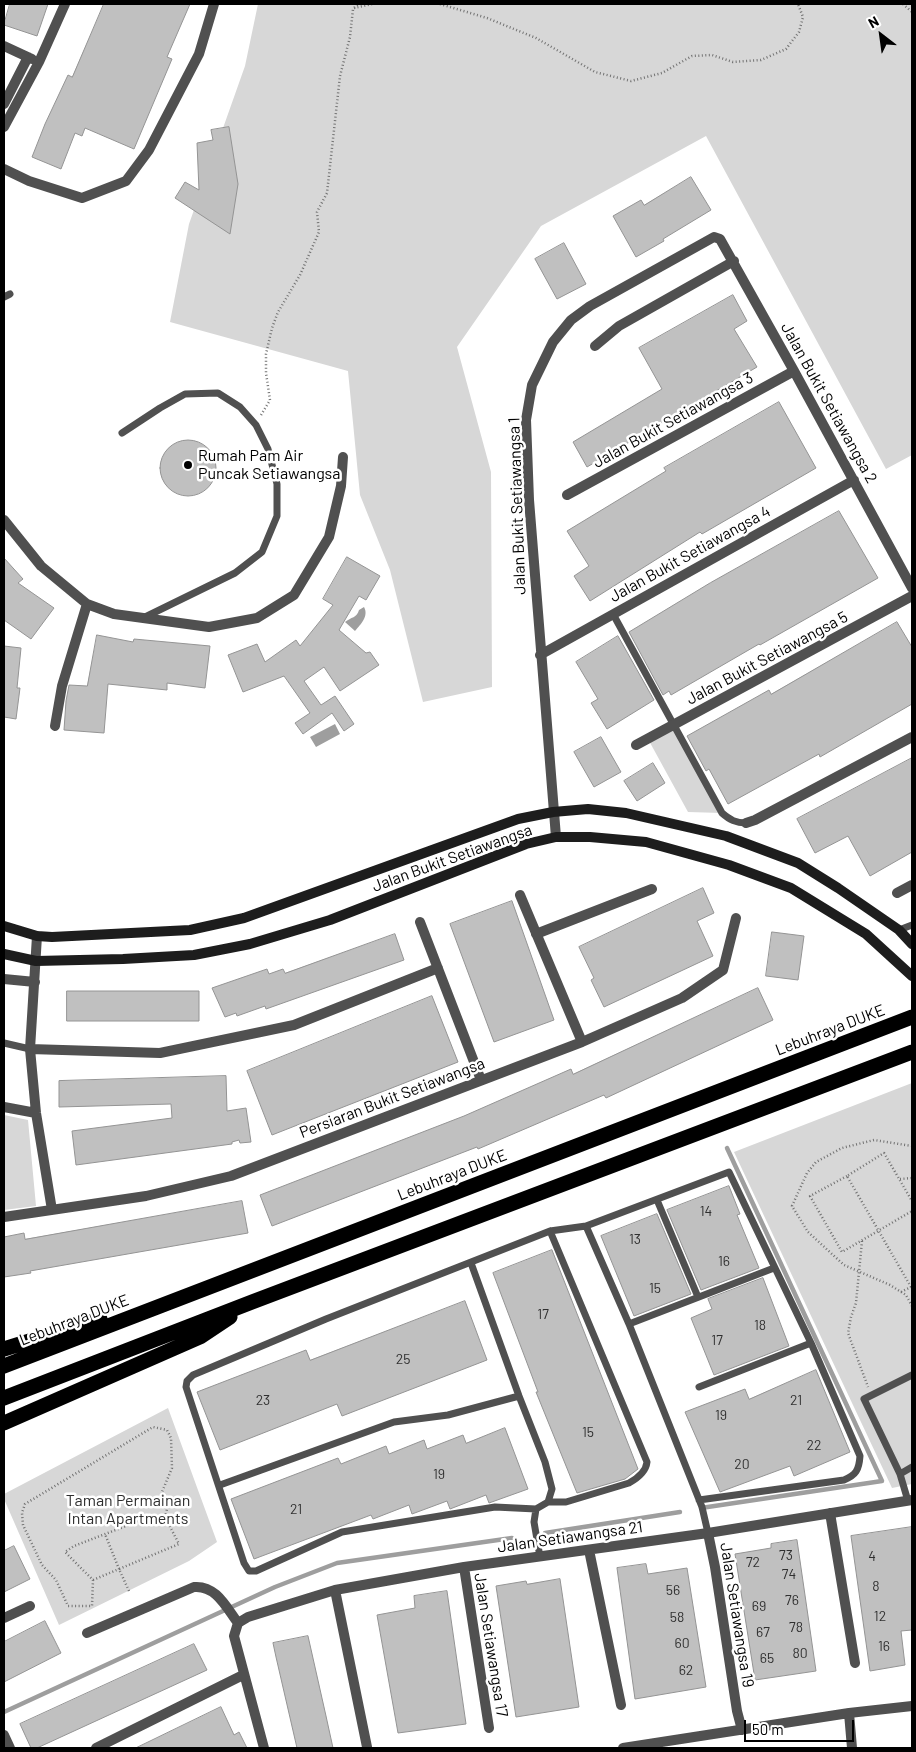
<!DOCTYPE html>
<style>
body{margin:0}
#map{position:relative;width:916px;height:1752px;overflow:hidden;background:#fff;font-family:Barlow,sans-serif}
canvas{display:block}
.frame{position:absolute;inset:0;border:5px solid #000;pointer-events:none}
.north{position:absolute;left:856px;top:10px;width:50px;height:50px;-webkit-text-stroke:4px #fff;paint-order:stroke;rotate:330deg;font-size:14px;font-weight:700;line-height:20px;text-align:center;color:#000}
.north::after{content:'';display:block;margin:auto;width:18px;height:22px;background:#000;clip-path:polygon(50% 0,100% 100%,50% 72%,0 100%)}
.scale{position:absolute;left:744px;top:1720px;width:110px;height:22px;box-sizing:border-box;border:2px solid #000;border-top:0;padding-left:6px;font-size:15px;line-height:18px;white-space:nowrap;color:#000;-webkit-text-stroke:4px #fff;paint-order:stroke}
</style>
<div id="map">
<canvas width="916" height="1752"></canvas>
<div class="frame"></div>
<div class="north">N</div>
<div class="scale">50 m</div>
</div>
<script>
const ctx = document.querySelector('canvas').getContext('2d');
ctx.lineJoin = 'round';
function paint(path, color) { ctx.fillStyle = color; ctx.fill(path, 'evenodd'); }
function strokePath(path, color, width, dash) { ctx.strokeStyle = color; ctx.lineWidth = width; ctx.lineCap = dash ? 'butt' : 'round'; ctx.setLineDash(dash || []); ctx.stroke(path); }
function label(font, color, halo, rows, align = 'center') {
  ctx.font = font + ' Barlow,sans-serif'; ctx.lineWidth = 5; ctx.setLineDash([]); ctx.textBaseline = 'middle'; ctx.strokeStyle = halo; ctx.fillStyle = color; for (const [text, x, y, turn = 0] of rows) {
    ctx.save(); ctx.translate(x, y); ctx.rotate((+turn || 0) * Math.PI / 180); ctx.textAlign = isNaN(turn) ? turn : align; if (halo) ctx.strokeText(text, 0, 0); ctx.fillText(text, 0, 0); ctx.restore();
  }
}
const green = new Path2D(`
 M258,4H912V455L886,469L706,136L541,226L457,347L491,472L492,687L423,702L390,570L360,495L348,371L170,322L189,224L245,66Z
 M674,724L722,813L688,812L648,739Z
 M912,1083V1484L892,1488L734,1152Z
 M4,1115L28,1120L36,1206L4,1210Z
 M168,1408L217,1542L189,1561L59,1625L4,1499V1494Z`);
const water = new Path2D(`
 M364,607C369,616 361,624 355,631L345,622C351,617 357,618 359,610Z
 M335,724L340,734L316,747L310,737Z`);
const stream = new Path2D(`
 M701,1508L882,1481L727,1148
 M545,1533L680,1512
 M4,1712L275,1587L337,1563L512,1538`);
const building = new Path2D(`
 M10,4H48L37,36L4,25Z
 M104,4H190L167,57L172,59L134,149L85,128L82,136L75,133L61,169L32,157L45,124L68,75L72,77Z
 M229,127L238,184L230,234L175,198L185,182L199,190L197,143L213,140L211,130Z
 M691,177L711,210L663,239L664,241L636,257L613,216L641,200L644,205Z
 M564,243L586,284L557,299L535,259Z
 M733,295L747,321L734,329L757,367L587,467L573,442L662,389L639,348Z
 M779,402L816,468L702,534L700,532L590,601L574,576L589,566L567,531L666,471L664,468Z
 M160 468a28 28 0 1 1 56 0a28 28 0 1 1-56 0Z
 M839,511L878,578L760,645L759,644L671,695L669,691L663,695L629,632L710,583Z
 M347,557L380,576L366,600L359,596L339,630L366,653L370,652L379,665L340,691L324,667L304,681L321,705L335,696L354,724L344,731L332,713L303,734L295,723L310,713L284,676L243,692L228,655L257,644L265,662L296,640L300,646L333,605L323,599Z
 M4,558L23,579L18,583L54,608L31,639L4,620Z
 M897,622L912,647V704L820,757L819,754L728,804L709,769L706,771L687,736L769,690L771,694Z
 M97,635L133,642L134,639L210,646L205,688L167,683V690L108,684L104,733L64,730L66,701L69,685L87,686Z
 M618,636L654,700L607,729L591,703L598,699L576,662Z
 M4,646L21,648L17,688H20L16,719L4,717Z
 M601,737L621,772L594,787L574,752Z
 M912,758V852L870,876L848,836L815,853L797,819Z
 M653,763L665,783L637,801L624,781Z
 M703,888L714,913L697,921L713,956L604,1007L591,980L594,978L579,947Z
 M512,901L554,1020L494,1042L450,924Z
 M772,932L804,936L798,980L766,976Z
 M395,934L404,960L266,1009L265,1006L237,1016L236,1013L225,1017L212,988L267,969L269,974L283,969L285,973Z
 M758,988L773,1020L606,1098L604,1095L478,1149L477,1147L272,1226L260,1195L464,1116L571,1069L573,1074Z
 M67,991H199V1021H67Z
 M432,996L458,1062L272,1135L247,1071Z
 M226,1076L227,1111L246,1108L251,1142L240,1143L239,1140L232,1142V1144L76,1165L72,1131L172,1118L171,1104L59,1107V1081Z
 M729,1186L740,1214L737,1215L759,1268L701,1290L667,1210Z
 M242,1201L248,1233L30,1271L31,1273L4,1277V1237L24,1233L25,1239Z
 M657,1214L691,1294L634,1316L601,1236Z
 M552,1250L638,1469L625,1479L577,1493L536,1392H538L493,1273Z
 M763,1278L789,1346L714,1375L691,1318L712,1309L708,1299Z
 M465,1301L487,1360L342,1416L337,1404L220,1450L197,1392L306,1350L310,1360Z
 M816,1370L850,1452L794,1476L790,1466L720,1492L685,1412L745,1389L749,1399Z
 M505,1428L528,1489L489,1503L486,1495L450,1509L447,1501L412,1514L409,1505L373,1519L371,1515L254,1559L231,1499L338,1458L341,1464L386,1446L389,1454L424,1440L427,1449L463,1435L466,1443Z
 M912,1527V1630L901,1631L905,1665L870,1671L851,1536Z
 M797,1540L816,1671L755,1680L735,1554L771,1548V1544Z
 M14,1546L30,1579L4,1592V1551Z
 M646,1564L648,1574L687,1568L706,1687L635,1699L617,1568Z
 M560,1579L579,1707L516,1717L496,1586L526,1581L527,1584Z
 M447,1591L466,1724L398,1733L377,1615L415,1608L414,1596Z
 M45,1621L61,1653L4,1682V1642Z
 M308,1636L326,1716L333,1748H297L276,1657L273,1643Z
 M194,1644L207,1670L37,1748H31L20,1724Z
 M221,1707L234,1735L239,1732L247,1748H136Z`);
const path = new Path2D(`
 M440,4L487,18L536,38L595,72L631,81L662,73L692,56L712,55L733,62L761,60L786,49L799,32L803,17L798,4
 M903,4L912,12
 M354,8L372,4
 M261,415L270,400L266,373V354L272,328L278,312L300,275L319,232L317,212L327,193L340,76L350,37L353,9L358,4
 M912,1146L874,1140L842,1148L816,1162L807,1173L792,1206L808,1232L844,1265L890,1285L906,1295L912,1306
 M847,1176L810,1196L842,1252L912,1211
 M900,1179L912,1178
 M862,1241L856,1303L851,1317L848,1333L868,1387
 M911,1287L847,1176L884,1153L912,1201
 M901,1292L911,1287
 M93,1580L119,1569L105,1534
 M129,1591L119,1569L179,1544L165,1517L168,1505L162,1492L172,1468L171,1438L167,1430L153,1427L25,1504L22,1513L23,1525L42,1565L56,1580L68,1606H92L93,1580L65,1552L74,1546L139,1521`);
const lane = new Path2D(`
 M4,297L10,294
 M122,433L160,408L185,394L218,393L240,407L256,425L268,449L277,484V516L262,552L235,573L143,618
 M613,614L722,813C730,820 736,823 746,823
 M899,930L912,925
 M4,1043L30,1049
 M657,1200L698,1297
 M586,1226L629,1324L702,1507L708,1533
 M471,1263L519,1396L545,1462L552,1489L548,1502L536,1509
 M629,1324L774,1268
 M699,1387L811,1343
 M900,1474L912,1467
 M220,1485L394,1422L448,1415L519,1396
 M908,1501L900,1474L864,1399L912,1375
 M548,1502H566L629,1483C638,1478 646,1472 647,1462L550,1231
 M540,1557L534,1522L536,1509L495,1507L342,1532L256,1571H249L244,1563L186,1387L187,1381L193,1375L326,1319L550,1231L586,1226L729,1172L811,1343L860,1456C859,1470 856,1475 844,1480L699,1500`);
const street = new Path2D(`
 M4,46L32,59
 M4,104L28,57
 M4,127L39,62L65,4
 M4,169L29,181L82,198L126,181L149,150L199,54L214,4
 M595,346L619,326L734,261
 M567,495L794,371
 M4,520L41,566L87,604L114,614L209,627L257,618L294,595L329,537L341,486L343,457
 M540,655L854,480
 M55,726L62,686L87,604
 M636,745L912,596
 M746,823L755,820L912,737
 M556,837L529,500L526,420L532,385L553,342L571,320L590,306L714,237L720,239L794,371L912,588
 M897,893L912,885
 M520,895L582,1042
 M420,922L481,1080
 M536,934L652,889
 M37,936L30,1049L36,1113L52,1210
 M4,979L35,982
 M30,1049L160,1053L294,1025L438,968
 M4,1107L36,1113
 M4,1217L146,1196L231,1176L582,1042L682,998L723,970L736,918
 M830,1513L855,1663
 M708,1533L715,1567L737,1711L742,1730
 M589,1550L621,1705
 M464,1567L489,1728
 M335,1590L367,1747
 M4,1618L30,1606
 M87,1633L194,1587C216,1585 226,1607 238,1623
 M849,1713L852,1748
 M4,1735L10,1748
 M96,1748L243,1675
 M264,1748L234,1636L238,1623L248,1617L335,1590L464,1567L708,1533L912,1500
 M623,1748L849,1713L912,1706`);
const secondary = new Path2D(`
 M4,926L37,936L52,937L190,930L244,918L518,819L553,812L588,809L626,813L726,836L798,863L838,888L899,930L912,944
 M4,954L36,961L123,959L194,955L250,944L330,920L526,844L556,837H590L646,842L729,865L791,888L866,934L912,976`);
const highway = new Path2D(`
 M4,1349L100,1319
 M4,1366L912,1017
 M4,1398L252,1302L912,1052
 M4,1423L200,1337L230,1317`);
const markers = [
 [188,465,5,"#000"]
];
const numberNames = [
 ["14",706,1211],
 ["13",635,1239],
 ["16",724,1261],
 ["15",655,1288],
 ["17",543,1314],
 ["18",760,1325],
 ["17",717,1340],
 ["25",403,1359],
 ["23",263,1400],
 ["21",796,1400],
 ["19",721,1415],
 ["15",588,1432],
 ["22",814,1445],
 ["20",742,1464],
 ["19",439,1474],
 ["21",296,1509],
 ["73",786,1555],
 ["4",872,1556],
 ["72",753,1562],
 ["74",789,1574],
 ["8",876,1586],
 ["56",673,1590],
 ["76",792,1600],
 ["69",759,1606],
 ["12",880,1616],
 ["58",677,1617],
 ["78",796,1627],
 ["67",763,1632],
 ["60",682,1643],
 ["16",884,1646],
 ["80",800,1653],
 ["65",767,1658],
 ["62",686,1670]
];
const streetNames = [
 ["Jalan Bukit Setiawangsa 2",829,403,61],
 ["Jalan Bukit Setiawangsa 3",673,420,-29],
 ["Jalan Bukit Setiawangsa 1",517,506,-92],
 ["Jalan Bukit Setiawangsa 4",690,554,-29],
 ["Jalan Bukit Setiawangsa 5",767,658,-28],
 ["Jalan Bukit Setiawangsa",452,858,-20],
 ["Lebuhraya DUKE",830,1030,-21],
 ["Persiaran Bukit Setiawangsa",392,1098,-21],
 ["Lebuhraya DUKE",452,1175,-21],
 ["Lebuhraya DUKE",74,1320,-21],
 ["Jalan Setiawangsa 21",570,1537,-8],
 ["Jalan Setiawangsa 19",737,1615,81],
 ["Jalan Setiawangsa 17",491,1645,81]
];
const poiNames = [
 ["Rumah Pam Air",198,456],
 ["Puncak Setiawangsa",198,474]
];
const parkNames = [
 ["Taman Permainan",128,1501],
 ["Intan Apartments",128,1519]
];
paint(green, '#d7d7d7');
paint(water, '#9e9e9e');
strokePath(stream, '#9e9e9e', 4.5);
paint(building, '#c0c0c0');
strokePath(building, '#949494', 1);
strokePath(path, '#727272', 2.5, [1, 2.5]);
strokePath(lane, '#505050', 7);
strokePath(street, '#505050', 10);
strokePath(secondary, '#1d1d1d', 10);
strokePath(highway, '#000', 15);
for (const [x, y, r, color] of markers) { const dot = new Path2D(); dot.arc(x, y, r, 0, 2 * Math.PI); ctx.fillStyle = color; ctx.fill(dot); strokePath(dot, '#fff', 2); }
label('14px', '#303030', null, numberNames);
label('16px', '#000', '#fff', streetNames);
label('16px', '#000', '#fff', poiNames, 'left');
label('16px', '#2e2e2e', '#fff', parkNames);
</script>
